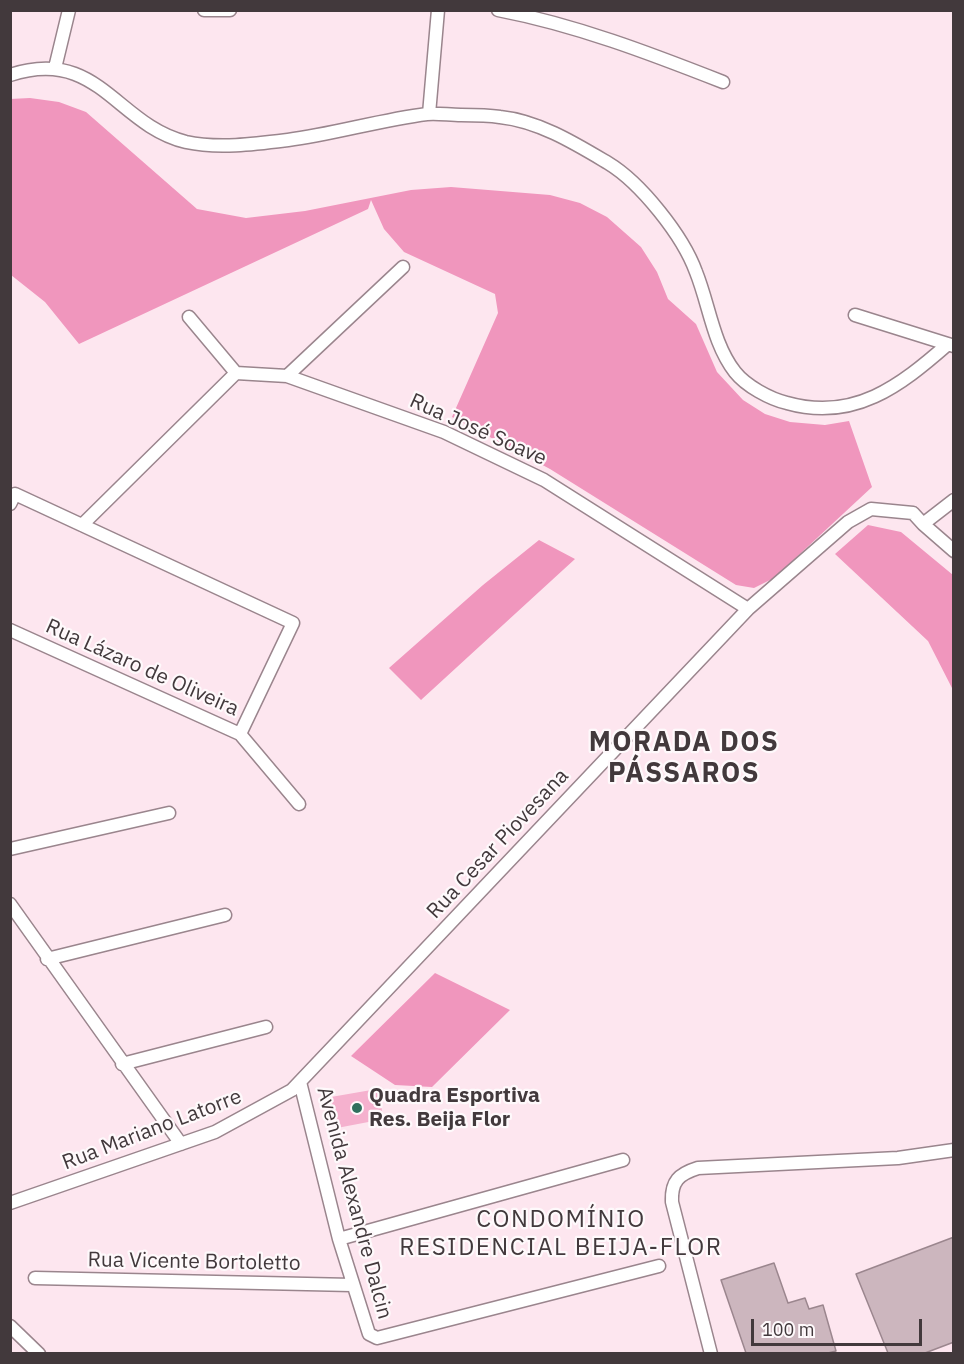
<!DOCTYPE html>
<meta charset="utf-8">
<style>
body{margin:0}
#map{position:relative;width:964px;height:1364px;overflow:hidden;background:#fde6ef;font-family:"IBM Plex Sans",sans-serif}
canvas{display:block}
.frame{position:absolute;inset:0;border:12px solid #42393c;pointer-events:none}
.scale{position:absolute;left:751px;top:1319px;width:171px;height:27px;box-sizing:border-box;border:3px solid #42393c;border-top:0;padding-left:8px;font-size:18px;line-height:21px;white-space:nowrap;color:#42393c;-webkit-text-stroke:4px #fef9fb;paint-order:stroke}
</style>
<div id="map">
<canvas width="964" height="1364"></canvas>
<div class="frame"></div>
<div class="scale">100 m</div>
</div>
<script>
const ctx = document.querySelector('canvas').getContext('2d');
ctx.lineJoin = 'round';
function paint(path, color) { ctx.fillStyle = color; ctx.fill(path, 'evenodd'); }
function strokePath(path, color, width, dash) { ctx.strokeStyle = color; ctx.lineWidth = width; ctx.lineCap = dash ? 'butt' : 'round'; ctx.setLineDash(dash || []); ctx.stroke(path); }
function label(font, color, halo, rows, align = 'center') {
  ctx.font = font + ' "IBM Plex Sans",sans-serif'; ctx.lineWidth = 4.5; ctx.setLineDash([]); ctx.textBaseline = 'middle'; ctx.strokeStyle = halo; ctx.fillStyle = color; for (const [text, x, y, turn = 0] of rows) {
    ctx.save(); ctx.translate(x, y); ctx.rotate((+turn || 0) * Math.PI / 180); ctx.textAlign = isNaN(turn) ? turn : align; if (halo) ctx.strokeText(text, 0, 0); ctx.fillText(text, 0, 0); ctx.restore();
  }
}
const green = new Path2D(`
 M377,1089L384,1119L337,1128L331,1097Z`);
const forest = new Path2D(`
 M30,98L59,102L86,112L197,209L246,218L305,211L411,190L451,187L550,195L580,203L607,217L641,247L657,272L668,299L696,324L717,372L743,400L765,414L790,422L825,425L849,421L872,487L774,578L754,588L736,585L550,469L452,417L498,313L495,294L404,252L384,229L371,200L368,209L79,344L45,302L11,275L10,99Z
 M868,525L901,532L953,575V690L928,641L835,554Z
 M539,540L575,559L421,700L389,668L483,585Z
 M435,973L510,1010L432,1087L395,1085L351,1056Z`);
const building = new Path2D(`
 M954,1237V1342L925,1353H888L856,1274Z
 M774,1263L788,1303L805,1298L809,1309L823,1305L836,1351L828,1353H746L721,1280Z`);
const street = new Path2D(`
 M204,10H230
 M498,10C576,25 649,53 723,82
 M55,68L69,10
 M10,75C98,46 116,125 186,142C218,149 256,144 288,140C334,134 380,120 427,114C438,113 449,115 461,115C474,115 487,115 500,117C539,121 576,144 608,163C641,183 683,236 696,272C709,304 713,344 735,372C746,386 770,399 787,403C854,422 900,386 948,344
 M429,114L438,10
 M855,315L954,346
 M189,317L236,373L287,376L444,432L544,480L748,609
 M287,376L403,267
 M10,504L15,494L293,623L240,734
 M923,524L954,551
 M82,525L236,373
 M10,630L240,734L299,804
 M10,849L169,813
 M10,904L181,1144
 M47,959L225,915
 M122,1064L266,1027
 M300,1082L339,1239L369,1334L377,1338L659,1266
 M10,1203L215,1132L292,1090L748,609L848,522L871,509L913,513L923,524L954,500
 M339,1239L623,1160
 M35,1278L352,1285
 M10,1326L39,1354
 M711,1354L672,1202C671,1181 679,1174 698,1168L898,1158L954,1150`);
const markers = [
 [357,1108,6,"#30705e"]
];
const streetNames = [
 ["Rua José Soave",478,430,24],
 ["Rua Lázaro de Oliveira",142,668,24],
 ["Rua Cesar Piovesana",498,844,-47],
 ["Rua Mariano Latorre",152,1130,-21],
 ["Avenida Alexandre Dalcin",354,1203,75],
 ["Rua Vicente Bortoletto",194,1262,1]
];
const poiNames = [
 ["Quadra Esportiva",369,1096],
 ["Res. Beija Flor",369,1120]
];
const quarterNames = [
 ["CONDOMÍNIO",561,1220],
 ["RESIDENCIAL BEIJA-FLOR",561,1248]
];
const districtNames = [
 ["MORADA DOS",684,743],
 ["PÁSSAROS",684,774]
];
paint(green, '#f5b1ce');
paint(forest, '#f096bd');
paint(building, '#ccb6be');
strokePath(building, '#9b868e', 1.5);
strokePath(street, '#9a858d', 15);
strokePath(street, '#fff', 12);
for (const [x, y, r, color] of markers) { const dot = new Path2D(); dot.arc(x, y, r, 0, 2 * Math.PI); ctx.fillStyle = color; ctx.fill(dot); strokePath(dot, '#fef9fb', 2); }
label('21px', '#42393c', '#fef9fb', streetNames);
label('bold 21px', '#42393c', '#fef9fb', poiNames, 'left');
ctx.letterSpacing = '1.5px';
label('24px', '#42393c', '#fef9fb', quarterNames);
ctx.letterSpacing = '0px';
ctx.letterSpacing = '1.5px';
label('bold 27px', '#42393c', '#fef9fb', districtNames);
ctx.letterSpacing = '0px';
</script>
